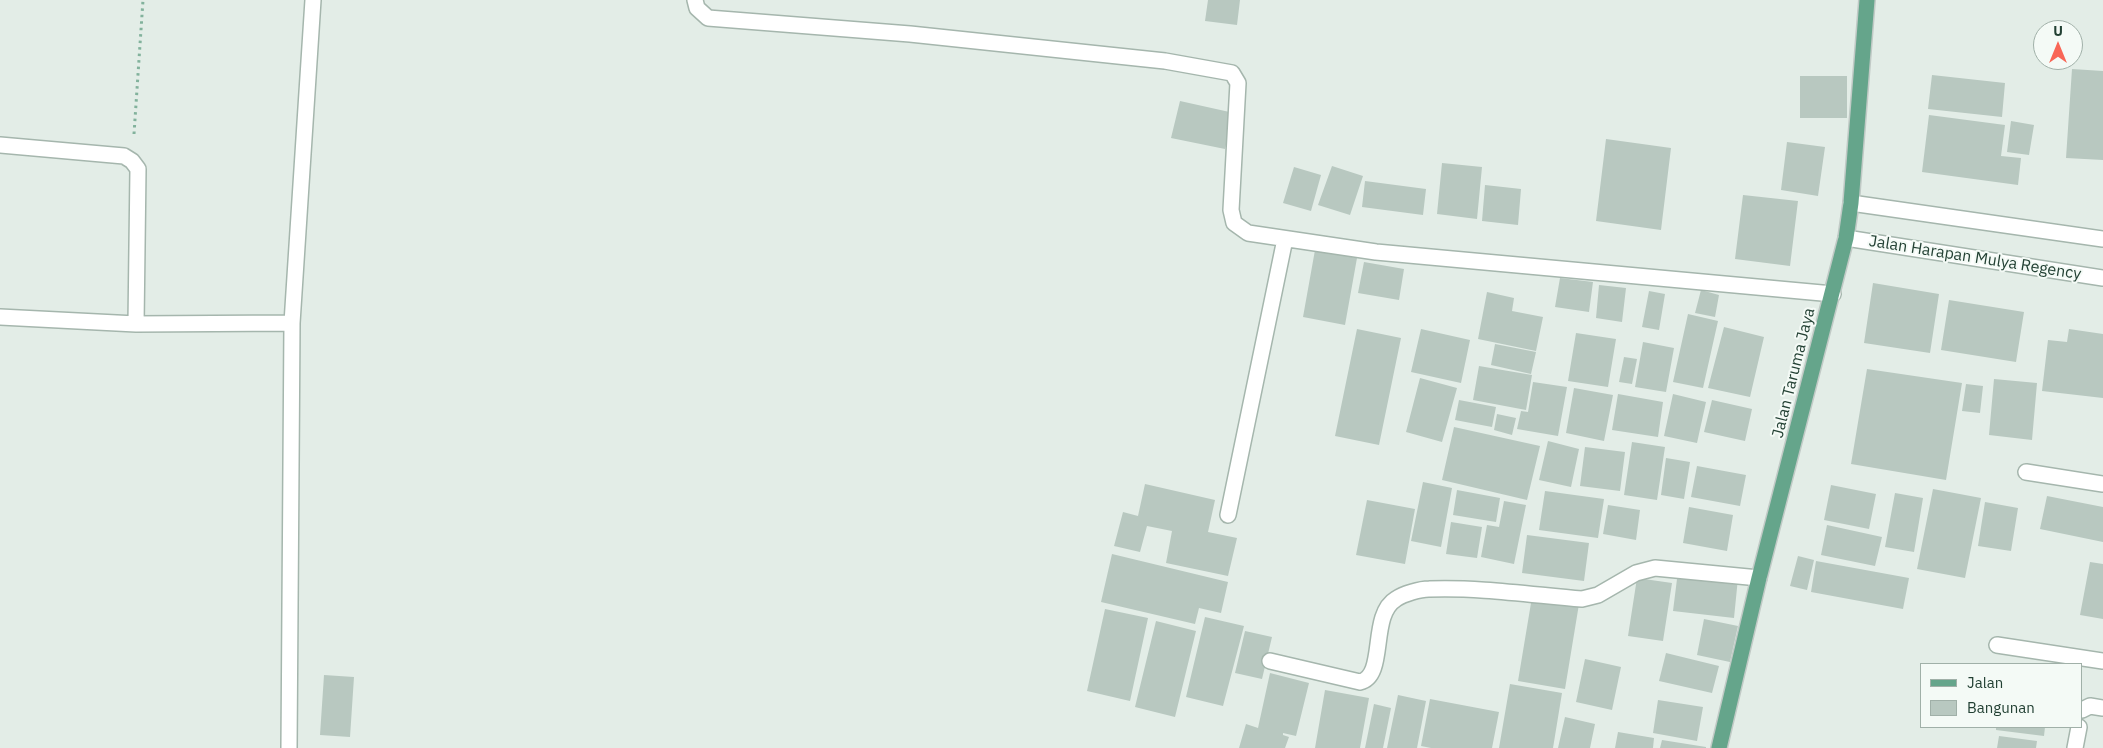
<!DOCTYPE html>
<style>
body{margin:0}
#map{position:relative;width:2103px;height:748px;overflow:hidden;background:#e3ede7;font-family:"IBM Plex Sans",sans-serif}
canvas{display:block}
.legend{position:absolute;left:1920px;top:663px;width:162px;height:65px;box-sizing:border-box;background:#f4faf6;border:1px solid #a0b0a8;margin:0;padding:6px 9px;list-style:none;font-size:15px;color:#224033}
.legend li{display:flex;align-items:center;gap:10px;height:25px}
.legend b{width:25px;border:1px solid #a0b0a8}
.north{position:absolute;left:2033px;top:20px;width:50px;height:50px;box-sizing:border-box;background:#f4faf6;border:1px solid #a0b0a8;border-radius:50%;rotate:0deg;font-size:14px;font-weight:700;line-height:20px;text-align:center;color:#224033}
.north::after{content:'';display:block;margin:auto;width:18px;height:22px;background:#f86656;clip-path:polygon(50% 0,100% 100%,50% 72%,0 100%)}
</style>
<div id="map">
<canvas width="2103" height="748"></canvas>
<ul class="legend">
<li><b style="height:6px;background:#65a58b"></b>Jalan</li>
<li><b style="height:14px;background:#b8c8c0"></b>Bangunan</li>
</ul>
<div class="north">U</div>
</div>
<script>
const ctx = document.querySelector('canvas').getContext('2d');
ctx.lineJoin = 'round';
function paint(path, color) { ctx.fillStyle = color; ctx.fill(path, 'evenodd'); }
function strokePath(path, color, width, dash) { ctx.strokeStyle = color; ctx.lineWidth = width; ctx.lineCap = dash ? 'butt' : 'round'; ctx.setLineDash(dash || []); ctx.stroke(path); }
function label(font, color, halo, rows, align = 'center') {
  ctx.font = font + ' "IBM Plex Sans",sans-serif'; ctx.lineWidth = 4; ctx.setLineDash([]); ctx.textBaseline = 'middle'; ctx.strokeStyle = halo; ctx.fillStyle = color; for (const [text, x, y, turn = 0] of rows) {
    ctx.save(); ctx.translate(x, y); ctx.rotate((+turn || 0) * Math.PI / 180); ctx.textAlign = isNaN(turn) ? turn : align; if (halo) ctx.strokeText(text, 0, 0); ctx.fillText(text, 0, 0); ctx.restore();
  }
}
const building = new Path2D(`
 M1208,0H1240L1237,25L1205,21Z
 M2072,69L2103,71V160L2066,158Z
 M1932,75L2005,83L2002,117L1928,109Z
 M1800,76H1847V118H1800Z
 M1180,101L1234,113L1225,149L1171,138Z
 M1929,115L2005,125L2001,156L2021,158L2018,185L1922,172Z
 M2011,121L2034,125L2029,155L2007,152Z
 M1606,139L1671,148L1661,230L1596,221Z
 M1787,142L1825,147L1818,196L1781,190Z
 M1442,163L1482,167L1477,219L1437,214Z
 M1332,166L1363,176L1350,215L1318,205Z
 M1294,167L1321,175L1311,211L1283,203Z
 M1365,181L1426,189L1423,215L1362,207Z
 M1485,185L1521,189L1518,225L1482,221Z
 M1743,195L1798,201L1790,266L1735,259Z
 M1315,250L1357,258L1345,325L1303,317Z
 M1364,262L1404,269L1399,300L1358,293Z
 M1560,278L1593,282L1589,312L1555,307Z
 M1873,283L1939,294L1930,353L1864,343Z
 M1599,285L1626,288L1622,322L1596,318Z
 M1701,290L1719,295L1715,317L1695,313Z
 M1649,291L1665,294L1659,330L1642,327Z
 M1487,292L1514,298L1512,311L1543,317L1536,351L1478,339Z
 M1949,300L2024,312L2016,362L1941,350Z
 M1688,314L1718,321L1703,388L1673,382Z
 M1724,327L1764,337L1750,397L1708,388Z
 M1357,329L1401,338L1379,445L1335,436Z
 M1421,329L1470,340L1461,383L1411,372Z
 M2069,329L2103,334V398L2042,391L2048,340L2067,342Z
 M1576,333L1616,339L1608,387L1568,381Z
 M1643,342L1674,348L1666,392L1635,387Z
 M1495,344L1536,352L1531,374L1491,365Z
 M1624,357L1637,359L1632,384L1619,382Z
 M1479,366L1532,375L1526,410L1473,400Z
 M1867,369L1962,383L1946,480L1851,464Z
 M1420,378L1457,388L1442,442L1406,432Z
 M1994,379L2037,383L2032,440L1989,435Z
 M1533,382L1567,387L1558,436L1517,429L1521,411L1528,412Z
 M1966,384L1983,386L1980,413L1962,411Z
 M1574,388L1613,395L1604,441L1566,433Z
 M1618,394L1663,402L1658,437L1612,430Z
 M1673,394L1706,402L1697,443L1664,436Z
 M1459,400L1496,407L1492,427L1455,420Z
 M1712,400L1752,409L1745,441L1704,432Z
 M1497,414L1516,418L1512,435L1494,430Z
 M1454,427L1540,446L1527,500L1442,480Z
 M1548,441L1579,449L1571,487L1539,480Z
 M1632,442L1665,447L1657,500L1624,495Z
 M1585,447L1625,452L1620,491L1580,486Z
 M1666,458L1690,462L1684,499L1661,495Z
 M1697,466L1746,475L1740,506L1691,497Z
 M1423,482L1452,488L1441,547L1411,541Z
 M1145,484L1215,500L1208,532L1237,538L1228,576L1166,563L1172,531L1147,526L1140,552L1114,546L1123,512L1138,516Z
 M1831,485L1876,494L1869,529L1824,520Z
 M1933,489L1981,498L1965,578L1917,569Z
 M1457,490L1500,498L1496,522L1453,515Z
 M1545,491L1604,499L1598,538L1539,530Z
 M1895,493L1923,498L1914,552L1885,547Z
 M2047,496L2103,507V542L2040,529Z
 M1367,500L1415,509L1405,564L1356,555Z
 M1504,501L1526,505L1514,564L1481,557L1487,525L1499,527Z
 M1985,502L2018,508L2011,551L1978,546Z
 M1608,505L1640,510L1636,540L1603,534Z
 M1689,507L1733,515L1727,551L1683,543Z
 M1451,522L1482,527L1477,558L1446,554Z
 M1827,525L1882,537L1875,566L1821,555Z
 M1527,535L1589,543L1584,581L1522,573Z
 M1112,554L1228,582L1221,613L1199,608L1195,624L1101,602Z
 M1798,556L1814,560L1807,590L1790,586Z
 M1816,561L1909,578L1903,609L1811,592Z
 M2090,562L2103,564V619L2080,615Z
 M1678,571L1738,578L1734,618L1673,611Z
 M1637,578L1672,583L1663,641L1628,636Z
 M1532,597L1579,604L1565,689L1518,681Z
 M1105,609L1148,618L1130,701L1087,691Z
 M1205,617L1244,626L1223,706L1186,697Z
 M1704,619L1738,626L1730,662L1697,655Z
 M1156,621L1196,631L1175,717L1135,707Z
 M1245,631L1272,637L1262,679L1235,673Z
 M1666,653L1719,666L1712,693L1659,681Z
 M1585,659L1621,667L1612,710L1576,702Z
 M1270,673L1309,683L1296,736L1283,733V735L1289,737L1285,748H1239L1246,724L1258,728Z
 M324,675L354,677L350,737L320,735Z
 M1510,684L1562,693L1553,748H1499Z
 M1325,690L1369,698L1360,748H1315Z
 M1398,695L1426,701L1417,748H1387Z
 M1430,699L1499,712L1492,748H1431L1421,746Z
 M1658,700L1703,707L1697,741L1653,733Z
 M1374,704L1391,708L1383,748H1365Z
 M1565,717L1595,724L1590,748H1558Z
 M1996,727H2045L2044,736L1996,730Z
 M1618,732L1654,738L1653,748H1615Z
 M1999,736L2037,741L2036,748H1997Z
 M1662,740L1706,747V748H1660Z`);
const path = new Path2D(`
 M134,134L143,0`);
const minor = new Path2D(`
 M695,0L697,8L708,18L910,34L1165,61L1232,73L1238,83L1231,210L1234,223L1248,233L1376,252L1833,294
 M0,145L124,156L132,161L138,169L136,324
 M1851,203L2103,239
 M1846,238L2103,278
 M0,317L136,324L292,323
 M2026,472L2103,484
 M1228,515L1285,239
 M1997,645L2103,661
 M1270,661L1360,682C1387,676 1369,615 1396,599C1403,594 1420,589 1429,589C1478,587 1533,595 1582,599L1598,595L1636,573L1655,568L1759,578
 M2082,710L2090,706L2103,708
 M289,748L292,323L313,0
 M2075,748L2079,727`);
const major = new Path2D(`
 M1719,748L1759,578L1846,238L1851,203L1867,0`);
const streetNames = [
 ["Jalan Harapan Mulya Regency",1975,258,9],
 ["Jalan Taruma Jaya",1794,373,-76]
];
paint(building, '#b8c8c0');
strokePath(minor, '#a5b6ad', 18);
strokePath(major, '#c1cac6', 18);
strokePath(path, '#82b29c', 3, [2.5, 4]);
strokePath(minor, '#fff', 15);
strokePath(major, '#65a58b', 15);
label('16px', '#224033', '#f4faf6', streetNames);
</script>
